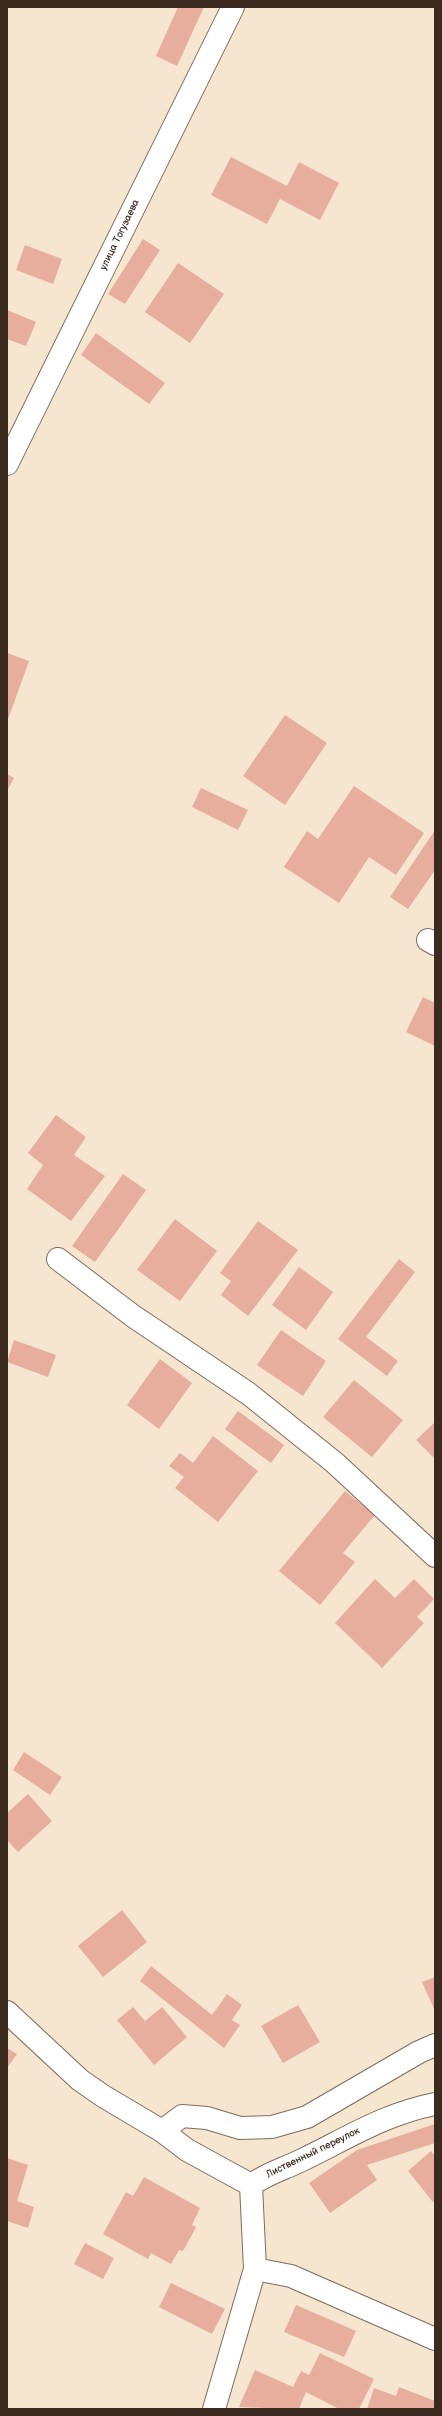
<!DOCTYPE html>
<meta charset="utf-8">
<style>
body{margin:0}
#map{position:relative;width:442px;height:2416px;overflow:hidden;background:#f6e6d0;font-family:"Balsamiq Sans",sans-serif}
canvas{display:block}
.frame{position:absolute;inset:0;border:8px solid #3b2a1e;pointer-events:none}
</style>
<div id="map">
<canvas width="442" height="2416"></canvas>
<div class="frame"></div>
</div>
<script>
const ctx = document.querySelector('canvas').getContext('2d');
ctx.lineJoin = 'round';
function paint(path, color) { ctx.fillStyle = color; ctx.fill(path, 'evenodd'); }
function strokePath(path, color, width, dash) { ctx.strokeStyle = color; ctx.lineWidth = width; ctx.lineCap = dash ? 'butt' : 'round'; ctx.setLineDash(dash || []); ctx.stroke(path); }
function label(font, color, halo, rows, align = 'center') {
  ctx.font = font + ' "Balsamiq Sans",sans-serif'; ctx.lineWidth = 4; ctx.setLineDash([]); ctx.textBaseline = 'middle'; ctx.strokeStyle = halo; ctx.fillStyle = color; for (const [text, x, y, turn = 0] of rows) {
    ctx.save(); ctx.translate(x, y); ctx.rotate((+turn || 0) * Math.PI / 180); ctx.textAlign = isNaN(turn) ? turn : align; if (halo) ctx.strokeText(text, 0, 0); ctx.fillText(text, 0, 0); ctx.restore();
  }
}
const building = new Path2D(`
 M178,7H204L177,66L156,56Z
 M231,157L287,186L299,162L339,183L320,220L280,199L267,224L211,195Z
 M143,239L160,250L125,304L108,294Z
 M25,245L62,259L53,284L16,270Z
 M178,263L224,294L190,343L145,312Z
 M7,310L36,322L26,346L7,339Z
 M96,333L165,383L149,404L81,355Z
 M7,653L29,661L7,722Z
 M285,715L327,743L285,805L243,776Z
 M7,774L14,778L7,791Z
 M354,786L424,833L396,875L369,857L339,903L284,867L307,831L318,839Z
 M201,788L248,810L238,830L192,807Z
 M435,830V870L408,909L390,897Z
 M423,997L435,1003V1046L406,1032Z
 M56,1115L86,1137L74,1155L105,1176L71,1221L27,1189L43,1165L28,1153Z
 M123,1174L146,1190L95,1262L72,1246Z
 M175,1219L217,1251L180,1301L137,1270Z
 M258,1221L298,1250L248,1316L221,1295L231,1281L220,1273Z
 M399,1259L415,1272L366,1337L398,1361L387,1376L338,1339Z
 M299,1267L333,1292L306,1330L272,1305Z
 M281,1330L326,1361L303,1396L257,1365Z
 M14,1340L56,1355L48,1377L7,1362Z
 M160,1359L192,1383L159,1429L127,1405Z
 M354,1380L403,1420L372,1457L323,1417Z
 M238,1411L284,1445L271,1463L225,1429Z
 M435,1422V1459L416,1440Z
 M213,1436L258,1471L218,1522L175,1488L184,1477L169,1466L180,1453L193,1463Z
 M345,1491L375,1515L343,1553L355,1562L320,1605L279,1571Z
 M375,1579L395,1598L414,1579L434,1599L417,1617L424,1623L382,1668L335,1623Z
 M24,1752L62,1777L50,1795L13,1770Z
 M28,1794L52,1821L18,1852L7,1840V1813Z
 M122,1910L147,1942L103,1977L78,1946Z
 M151,1966L212,2015L227,1994L242,2005L232,2020L240,2025L224,2048L140,1981Z
 M435,1977V2011L422,1982Z
 M298,2005L320,2042L283,2063L261,2026Z
 M133,2007L145,2021L162,2007L187,2037L154,2065L117,2020Z
 M7,2048L17,2054L7,2068Z
 M435,2124V2143L367,2165L377,2180L330,2213L309,2183L357,2150Z
 M431,2151L435,2156V2201L433,2202L408,2171Z
 M7,2158L28,2165L17,2201L34,2207L28,2228L7,2221Z
 M144,2177L200,2208L192,2225L196,2227L183,2251L179,2250L171,2264L151,2253L148,2259L103,2234L126,2192L133,2196Z
 M85,2243L114,2258L103,2279L74,2264Z
 M171,2283L225,2309L212,2334L159,2307Z
 M296,2305L356,2331L344,2357L284,2332Z
 M320,2353L374,2379L359,2409H339L306,2392L299,2409L239,2407L255,2370L293,2387L301,2371L309,2375Z
 M399,2387L435,2401V2409H367L374,2388L396,2396Z`);
const minor = new Path2D(`
 M7,464L233,7
 M428,940L435,944
 M58,1259L133,1316L249,1394L335,1463L435,1556
 M7,2012L80,2080L103,2096L162,2131L187,2150L251,2185
 M162,2131L182,2116L207,2118L240,2128L272,2127L307,2117L419,2052L435,2045
 M251,2185C268,2173 281,2170 300,2161C346,2139 384,2114 435,2104
 M255,2269L291,2276L435,2339
 M214,2409L255,2269L251,2185`);
const streetNames = [
 ["улица Тогузаева",120,235,-64],
 ["Лиственный переулок",313,2153,-26]
];
paint(building, '#e7ae9e');
strokePath(minor, '#7c6c5c', 24);
strokePath(minor, '#fff', 22);
label('10px', '#3b2a1e', '#fff', streetNames);
</script>
